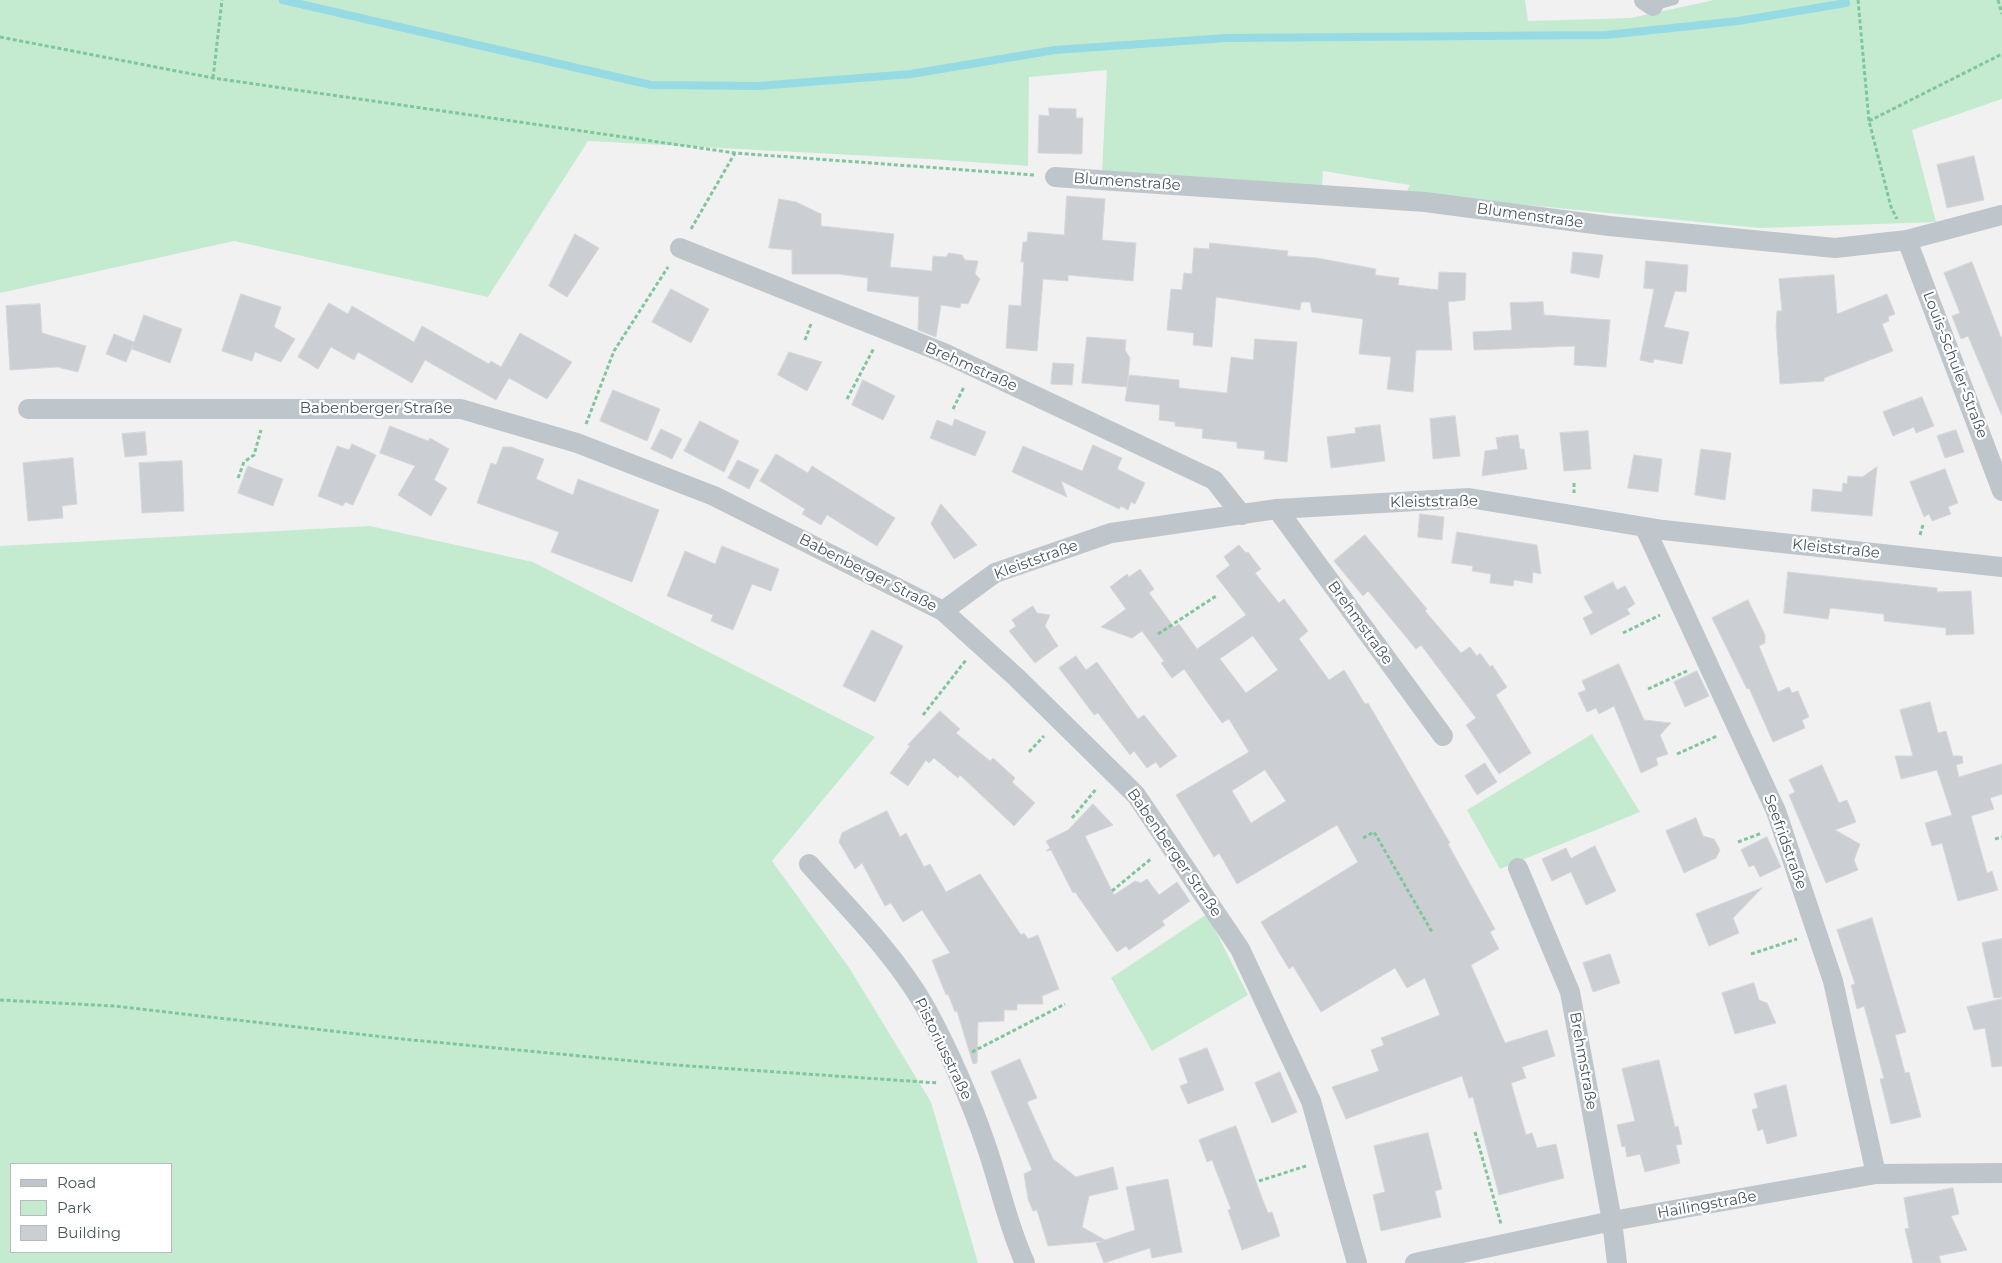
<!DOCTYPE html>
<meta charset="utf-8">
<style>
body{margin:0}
#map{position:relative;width:2002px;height:1263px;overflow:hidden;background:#f2f1f1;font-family:Montserrat,sans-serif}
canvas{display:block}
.legend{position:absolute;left:10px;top:1163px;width:162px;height:90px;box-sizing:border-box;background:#fff;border:1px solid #b7bbbe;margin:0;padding:6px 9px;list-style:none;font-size:15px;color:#4a555c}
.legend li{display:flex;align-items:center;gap:10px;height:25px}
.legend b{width:25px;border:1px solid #b7bbbe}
</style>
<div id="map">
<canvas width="2002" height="1263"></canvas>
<ul class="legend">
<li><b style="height:6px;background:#bec6cb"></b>Road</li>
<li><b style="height:14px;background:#c4ebcf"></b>Park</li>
<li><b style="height:14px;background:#cbced2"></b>Building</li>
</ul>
</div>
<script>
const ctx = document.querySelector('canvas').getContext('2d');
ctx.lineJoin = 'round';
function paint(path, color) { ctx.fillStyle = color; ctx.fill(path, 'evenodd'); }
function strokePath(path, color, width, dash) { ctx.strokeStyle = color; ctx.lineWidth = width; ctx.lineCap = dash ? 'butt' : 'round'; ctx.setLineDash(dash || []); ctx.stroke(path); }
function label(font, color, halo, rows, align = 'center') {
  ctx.font = font + ' Montserrat,sans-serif'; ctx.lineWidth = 4.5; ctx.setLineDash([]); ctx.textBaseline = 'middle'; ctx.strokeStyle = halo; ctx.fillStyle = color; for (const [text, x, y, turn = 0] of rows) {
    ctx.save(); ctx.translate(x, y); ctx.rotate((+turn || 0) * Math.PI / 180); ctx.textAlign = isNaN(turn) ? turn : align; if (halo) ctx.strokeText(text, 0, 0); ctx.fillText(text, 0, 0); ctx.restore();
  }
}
const green = new Path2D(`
 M0,0H1525L1528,21L1631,18L1714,0H2002V99L1912,130L1936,222L1760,228L1406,193L1410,185L1323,171L1322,189L1102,173L1107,70L1029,77L1028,166L929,159L588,141L488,297L234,241L0,293Z
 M370,526L533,562L875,737L772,861L850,969L931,1102L978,1263H0V546ZM11,1164H171V1252H11Z
 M1592,734L1640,812L1500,869L1467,810Z
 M1207,914L1248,995L1152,1051L1111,978Z`);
const stream = new Path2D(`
 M283,0L651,85L758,86L911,74L1055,50L1226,38L1606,35L1738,21L1846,3`);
const building = new Path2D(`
 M1049,108L1076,109V118H1083L1082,154L1038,153L1039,115L1049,116Z
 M1974,156L1984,200L1947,208L1937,165Z
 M1067,196L1105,199L1102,240L1136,243L1133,281L1068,275V281L1043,279L1037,351L1006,348L1009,305L1021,306L1024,262H1021L1023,242H1027L1028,232L1064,235Z
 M779,199L796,202L821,214V226L894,234L890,267L932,271L933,256L946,257L949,253L962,255L965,260L978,261L975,274L980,279L968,304L961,303L960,308L941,305L936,337L918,330L919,297L867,291L868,278L838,274H792V250L769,248Z
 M575,234L599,248L567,297L549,286Z
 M1210,243L1288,251L1287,256L1317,258L1376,269L1375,275L1399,278L1398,285L1438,290L1439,272L1466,273L1465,300L1448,302L1452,350H1416L1413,392L1387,389L1391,357L1359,354L1363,319L1312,312L1310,302H1301L1300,310L1216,297L1212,347L1193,345L1194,333L1167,330L1171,289L1182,290L1184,273L1192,274L1194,248L1209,249Z
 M1573,252L1603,255L1599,278L1571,273Z
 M1646,261L1688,265L1686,292L1675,291L1664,327L1689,332L1682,364L1654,359L1653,363L1640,360L1654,289L1644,288Z
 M1972,262L2002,340V416L1968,336L1961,339L1952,316L1960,313L1944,273Z
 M1834,275L1837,314L1887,294L1895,314L1888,317L1889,321L1882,324L1893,351L1824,378V381L1780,384L1776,326L1777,311H1782L1779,279Z
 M671,289L709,309L691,343L652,322Z
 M241,294L281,307L274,327L295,339L281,362L255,352L252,361L222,351Z
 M1543,302L1544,315L1610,320L1606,367L1574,365L1575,346L1474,350L1473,332L1512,330L1510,303Z
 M329,303L348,314L352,306L414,342L422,326L489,364L491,361L501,367L520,333L572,362L547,399L509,378L496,400L425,360L412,383L358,352L354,360L331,347L318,369L298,357Z
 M40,304L42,333L86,346L78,372L57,367L10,370L6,306Z
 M144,315L182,329L170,363L132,349L133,345L126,362L106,354L114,334L134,342Z
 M1087,337L1126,340L1125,350L1130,358L1127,387L1082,383Z
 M1255,339L1297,342L1287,462L1264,459L1265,451L1237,448V442L1202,438L1203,429L1175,426V422L1159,420L1160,405L1125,401L1129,375L1179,380V388L1227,393L1231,357L1253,360Z
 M789,352L822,362L807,391L778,375Z
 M1053,363L1074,364L1072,385L1051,384Z
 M863,380L895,396L883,420L852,405Z
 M613,390L660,409L647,441L600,421Z
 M1922,397L1934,426L1916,433L1914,427L1893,436L1883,412Z
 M1455,416L1460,456L1433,459L1430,419Z
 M955,419L986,432L975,456L930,438L937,420L952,426Z
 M700,421L739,441L724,472L684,451Z
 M1380,425L1385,461L1331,468L1327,437L1356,433L1355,428Z
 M390,426L428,441L430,438L449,449L434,480L447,488L431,516L398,495L415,466L380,453Z
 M661,429L682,439L672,459L651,449Z
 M1956,430L1964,452L1945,458L1937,436Z
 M1588,431L1591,469L1564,471L1560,433Z
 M145,432L147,455L125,457L122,434Z
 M1518,435L1520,449H1524L1527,469L1482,476L1485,451L1498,449L1496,438Z
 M352,444L376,455L353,505L345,502L343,506L318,496L337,446L349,450Z
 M1093,445L1122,458L1117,469L1145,483L1135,504L1131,502L1128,510L1121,506L1119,509L1061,481L1067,497L1012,472L1023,446L1082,471Z
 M503,447H511L544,459L536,479L573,495L578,479L659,510L632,582L551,552L559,532L477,503L491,463L496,465Z
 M1701,449L1731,453L1725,500L1695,495Z
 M776,454L808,473L812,466L895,518L877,546L827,515L821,525L802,514L805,509L760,481Z
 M1634,455L1662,459L1658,492L1628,488Z
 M73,458L77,504L62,506L63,518L28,521L23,463Z
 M738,460L759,470L749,489L728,478Z
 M182,461L184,511L142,513L139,463Z
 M248,466L283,479L273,506L238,493Z
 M1877,467L1872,516L1811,511L1813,489L1842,492L1843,483L1847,484L1848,476L1862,477Z
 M1945,469L1958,503L1948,507L1951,514L1932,521L1929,514L1924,517L1910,482Z
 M941,504L977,545L954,559L931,524Z
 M1420,514L1444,517L1442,540L1418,537Z
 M1457,532L1537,545L1541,574L1533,572L1532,583L1514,580L1513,586L1490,583L1491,574L1472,571L1473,566L1452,563Z
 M1365,535L1427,609L1425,611L1461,653L1470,647L1477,656L1480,653L1490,667L1492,665L1507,687L1496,695L1531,753L1499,774L1466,725L1476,718L1421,645L1416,649L1368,591L1363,596L1334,561Z
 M1239,545L1246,553L1248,552L1261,569L1255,573L1279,603L1284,599L1308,631L1299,639L1329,680L1344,670L1365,704L1368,703L1450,843L1448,844L1495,929L1490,932L1499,949L1471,965L1505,1043L1547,1030L1555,1056L1522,1067L1526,1078L1511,1083L1526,1135L1532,1133L1537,1148L1556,1144L1564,1178L1499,1195L1473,1097L1469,1098L1462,1076L1346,1119L1332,1087L1379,1071L1371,1050L1384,1045L1381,1038L1440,1015L1425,978L1407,988L1395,968L1321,1012L1293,966L1289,969L1261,922L1358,862L1337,825L1237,884L1219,853L1214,857L1176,795L1249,752L1229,719L1222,723L1184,669L1172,678L1161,663L1164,661L1142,631L1132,638L1101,627L1126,609L1110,587L1127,574L1129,577L1140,569L1154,589L1149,593L1174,627L1179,624L1197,649L1246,615L1216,576L1230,565L1224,557ZM1253,636L1278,670L1246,693L1220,659ZM1265,770L1286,801L1251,823L1232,791Z
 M722,546L779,569L771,591L752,584L733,630L711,621L713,615L667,596L685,551L715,564Z
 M1788,572L1937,588V592L1971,591L1974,634L1946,635V628L1884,621V614L1830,608L1828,619L1784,613Z
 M1613,582L1617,590L1625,586L1635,604L1627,609L1630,614L1591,635L1583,618L1593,613L1584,597Z
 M1748,600L1765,635V643L1759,646L1778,692L1789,687L1792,693L1798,691L1809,717L1802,720L1805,728L1773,742L1749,688L1747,689L1712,618Z
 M1033,606L1037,613L1050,615L1045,626L1058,646L1035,663L1009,631L1016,626L1012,620Z
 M872,630L903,646L875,702L843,686Z
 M1076,656L1086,670L1097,662L1138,719L1144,715L1177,756L1160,768L1156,762L1147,768L1134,751L1130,755L1098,713L1094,715L1059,668Z
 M1619,664L1644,720L1671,723L1660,735L1668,754L1656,758L1658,765L1641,773L1614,706L1599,714L1596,708L1587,712L1578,693L1586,690L1582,681Z
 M1697,671L1709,696L1685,707L1674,682Z
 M1930,702L1938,733L1946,731L1953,756H1962L1963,763L1956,765L1959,777L2002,764V794L1990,798L1994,809L1971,816L1987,873L1992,871L1998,890L1958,901L1942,843L1932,846L1925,823L1952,815L1937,770L1901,779L1895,756H1913L1900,710Z
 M940,711L960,729L956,733L990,761L993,758L1015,778L1012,782L1035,803L1014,826L960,775L958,778L934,758L929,763L926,760L908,786L890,773L910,746L908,745Z
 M1485,763L1497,782L1477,795L1465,776Z
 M1822,765L1839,803L1847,800L1856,822L1835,830L1860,844L1854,860L1858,870L1826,883L1789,795L1795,792L1789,780Z
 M1093,804L1113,825L1085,836L1114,895L1135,881L1141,883L1147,879L1159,895L1177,882L1190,901L1162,921L1165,925L1129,950L1126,946L1117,952L1075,892L1073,893L1051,850L1046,851L1050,848L1046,841L1068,830Z
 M887,811L900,837L906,833L924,867L930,864L946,892L980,874L1021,935L1024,933L1028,939L1038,935L1059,989L1042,996L1043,1004H1017V1010H1004V1021L978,1022L977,1063L973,1064L957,1011L955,1012L948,994L946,995L932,960L950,953L922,910L903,922L891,903L885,906L862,863L855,869L839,842L842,833Z
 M1696,818L1703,836L1714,839L1720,850L1716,858L1684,873L1666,831Z
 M1767,837L1781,867L1760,877L1754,865L1749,867L1741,850Z
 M1595,846L1616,891L1586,905L1571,872L1552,881L1542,859L1566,848L1571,858Z
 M1762,888L1733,918L1739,933L1709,946L1696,914Z
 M1872,918L1906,1032L1895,1035L1905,1073L1909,1072L1921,1117L1891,1124L1880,1079L1884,1078L1864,1006L1857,1009L1851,985L1855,984L1837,930Z
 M2002,939V997L1994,998L1982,943Z
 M1610,954L1620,983L1593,992L1583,963Z
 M1754,983L1759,1000L1767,1003L1776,1023L1735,1034L1722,993Z
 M2002,999V1066L1992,1067L1985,1028L1974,1030L1967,1007Z
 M1207,1048L1224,1090L1188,1104L1180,1086L1188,1083L1179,1059Z
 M1020,1059L1037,1098L1027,1102L1053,1159L1076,1177L1113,1167L1118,1189L1089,1196L1082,1227L1105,1240L1135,1230L1126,1187L1168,1179L1182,1252L1152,1258L1150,1248L1104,1263L1096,1243L1104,1241L1048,1246L1037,1210L1033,1211L1028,1199L1024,1174L1032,1170L991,1072Z
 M1659,1060L1675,1127L1678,1126L1682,1144L1676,1145L1680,1163L1645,1172L1640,1154L1627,1157L1625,1146L1622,1147L1617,1125L1635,1121L1622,1069Z
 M1280,1072L1297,1112L1272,1123L1255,1083Z
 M1786,1085L1797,1136L1767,1144L1763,1129L1758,1131L1752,1110L1758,1108L1754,1094Z
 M1236,1126L1262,1198L1268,1213L1272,1212L1280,1236L1242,1250L1228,1210L1231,1209L1212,1160L1207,1162L1199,1140Z
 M1428,1133L1442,1189L1435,1191L1441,1217L1381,1231L1373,1195L1385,1192L1374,1146Z
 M1953,1188L1959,1214L1951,1216L1967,1250L1939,1256L1941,1263H1913L1905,1229L1909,1228L1904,1198Z`);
const path = new Path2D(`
 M1858,0L1869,121L1891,207L1897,219
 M1998,0L2002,14
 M0,37L213,78L735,153L1034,175
 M213,78L222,0
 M1869,121L2002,54
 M691,229L735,153
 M805,340L811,324
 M847,399L874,348
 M953,409L964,387
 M586,424L614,351L668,267
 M238,478L244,462L254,455L261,430
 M1574,483V493
 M1920,535L1923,525
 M1623,633L1660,615
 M1158,634L1216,596
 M1648,689L1687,671
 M923,715L966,660
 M1029,752L1044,736
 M1677,754L1717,736
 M1072,818L1097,788
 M1363,838L1374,832L1432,932
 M1995,839L2002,837
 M1738,842L1762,833
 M1112,891L1152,858
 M1751,954L1797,939
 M0,1000L114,1006L402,1039L675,1065L938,1083
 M972,1052L1065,1004
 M1475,1132L1501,1224
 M1259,1181L1306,1166`);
const service = new Path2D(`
 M1653,6L1674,0`);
const minor = new Path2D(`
 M1644,0L1653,6
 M1055,177L1425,202L1609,226L1835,248L1907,240L2002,215
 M1907,240L2002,491
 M680,248L944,353L1214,480L1242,515
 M28,409H461L577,443L714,496L943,611L1016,677L1136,795L1240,949L1311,1101L1357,1263
 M1277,509L1443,736
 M1645,528L1776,811L1833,981L1876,1174
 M943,611L995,573L1111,533L1277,509L1469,498L1663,530L2002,567
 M809,864C849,909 894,953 924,1005C947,1046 972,1103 987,1148C1000,1186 1008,1226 1025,1263
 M1518,868L1570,992L1612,1221L1617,1263
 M1415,1263L1612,1221L1876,1174L2002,1173`);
const streetNames = [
 ["Blumenstraße",1127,182,4],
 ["Blumenstraße",1530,216,8],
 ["Louis-Schuler-Straße",1955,365,69],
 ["Brehmstraße",971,367,24],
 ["Babenberger Straße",376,409],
 ["Kleiststraße",1434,502,-1],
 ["Kleiststraße",1836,549,6],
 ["Kleiststraße",1036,560,-20],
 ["Babenberger Straße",868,573,27],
 ["Brehmstraße",1360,623,54],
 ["Seefridstraße",1785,842,70],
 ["Babenberger Straße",1174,853,55],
 ["Pistoriusstraße",943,1049,64],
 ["Brehmstraße",1583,1061,80],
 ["Hailingstraße",1707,1205,-10]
];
paint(green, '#c4ebcf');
strokePath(stream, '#96dae3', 8);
paint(building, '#cbced2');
strokePath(building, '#d5d7db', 1);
strokePath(path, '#7fc69d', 3, [4, 2.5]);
strokePath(service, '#bec6cb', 10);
strokePath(minor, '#bec6cb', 20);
label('15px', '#4a555c', '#fff', streetNames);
</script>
